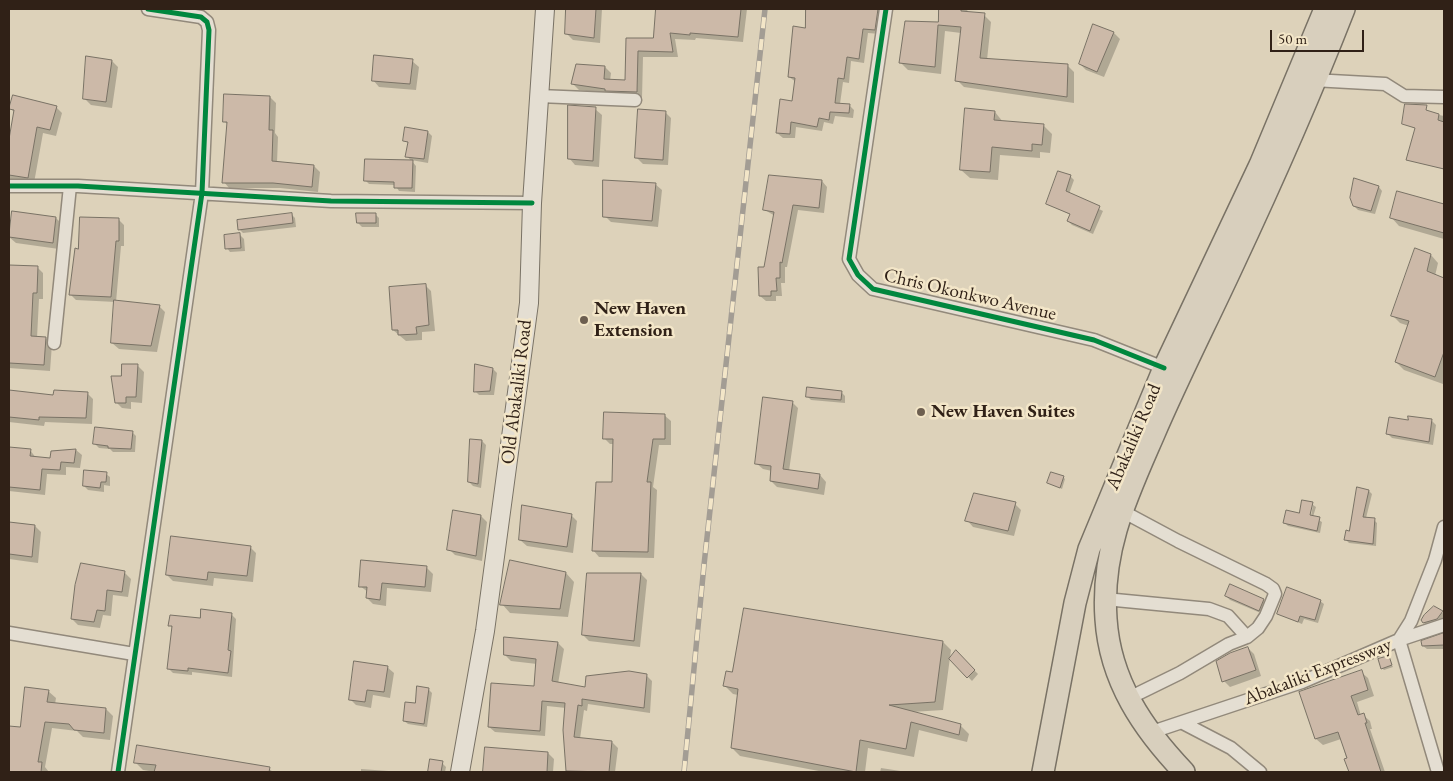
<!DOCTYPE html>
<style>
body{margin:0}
#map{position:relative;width:1453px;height:781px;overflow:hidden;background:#ddd2ba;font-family:"EB Garamond",serif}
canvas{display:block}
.frame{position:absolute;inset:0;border:10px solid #302117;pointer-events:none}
.scale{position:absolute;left:1270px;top:30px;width:94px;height:22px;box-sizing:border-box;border:2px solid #302117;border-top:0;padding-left:6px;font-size:15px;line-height:18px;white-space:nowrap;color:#302117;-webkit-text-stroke:4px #f3e6c8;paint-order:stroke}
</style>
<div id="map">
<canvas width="1453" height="781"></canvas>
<div class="frame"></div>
<div class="scale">50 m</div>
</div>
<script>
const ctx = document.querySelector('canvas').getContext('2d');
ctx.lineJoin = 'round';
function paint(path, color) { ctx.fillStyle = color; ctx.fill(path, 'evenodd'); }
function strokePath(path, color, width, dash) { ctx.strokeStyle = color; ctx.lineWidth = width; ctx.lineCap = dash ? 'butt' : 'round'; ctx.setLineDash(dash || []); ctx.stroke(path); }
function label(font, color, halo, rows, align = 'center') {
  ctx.font = font + ' "EB Garamond",serif'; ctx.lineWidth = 5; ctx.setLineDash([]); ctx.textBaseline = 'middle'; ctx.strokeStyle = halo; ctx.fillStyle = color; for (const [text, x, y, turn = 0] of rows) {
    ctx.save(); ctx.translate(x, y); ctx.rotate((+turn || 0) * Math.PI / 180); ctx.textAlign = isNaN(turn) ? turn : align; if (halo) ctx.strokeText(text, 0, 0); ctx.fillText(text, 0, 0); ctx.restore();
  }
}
const shadow = new Path2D(`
 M568,9H602L600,43L573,40L566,33Z
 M657,9H747L743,42L696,38L695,40L675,39L678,57H643L642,98L612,96L610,94L579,90L573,84L605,67L611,73L610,81L626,82L627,39L654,40Z
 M808,9H883L880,34L868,33L864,63L851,61L849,83L843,82L840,104L849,105L854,110L853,118L835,116L833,124L824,122L822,131L796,127L795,138H783L777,133L793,102L796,82L789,77L806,29Z
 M940,9H967L968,13L984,15L991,22L987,60L1067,65L1074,72V103L964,87L957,80L961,33L945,31L941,74L908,70L901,63L939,23Z
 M1114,33L1120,39L1104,77L1086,70L1080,64Z
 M112,61L118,67L112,108L91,105L84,98Z
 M412,61L419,67L416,90L379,87L373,80Z
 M270,97L276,103L275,133L278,137L277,163L314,166L320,172L318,192L280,188H229L224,182L228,125L224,121Z
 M56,107L62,113L56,136L43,133L34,183L10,179L9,146L15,113L11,109Z
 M1406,108L1444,116V169L1407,160L1416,129L1404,123Z
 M595,109L602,115L599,167L575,165L569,158Z
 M665,112L671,118L668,165L643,164L636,157Z
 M995,112L1003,122L1043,125L1052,134L1050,153L1040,152V158L1000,155L998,180L970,178L961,170Z
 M428,132L432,136L428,163L411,160L416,166L415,192L399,191L395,185L369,184L365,180L412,162L407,156L409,144L405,140Z
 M1070,176L1074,180L1069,194L1103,211L1093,234L1072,225L1068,221L1071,215L1047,204Z
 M822,181L827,187L824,213L798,210L787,267H785V283H781L782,296H776V301H766L760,296L775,216L765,210Z
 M655,184L662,190L658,227L611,222L605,216Z
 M1379,187L1382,191L1375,214L1358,210L1354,206Z
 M1398,192L1444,206V239L1399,226L1391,217Z
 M291,214L295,218L296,227L243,233L239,229Z
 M375,214L379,218V227H362L358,223Z
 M56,218L62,224L59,249L16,243L9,237Z
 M119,220L124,225V246H121L116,302L159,306L165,312L157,352L119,349L112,343L116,302L76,300L70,294L79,250Z
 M240,235L244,239L245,251L230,252L227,248Z
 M1431,255L1438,263L1435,276L1444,279L1443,384L1404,370L1396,362L1409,326L1400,323L1392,315Z
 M9,266L37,267L43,273V299H39L37,338H46L52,344L50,371L9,368Z
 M425,285L431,291L435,331L422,332V340L406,341L393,330Z
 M138,366L144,372L142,403L131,402V409L122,408L116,402L112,377H122Z
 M493,369L497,373L494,395H479L475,391Z
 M9,391L54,396L87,393L93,399L92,424L45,422L44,426L9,422Z
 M841,392L845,396V403L811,400L807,396Z
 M792,402L798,408L789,471L820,475L826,482L824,495L777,487L771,481L772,471L763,469L756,463Z
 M664,415L671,421V445H659L653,487L657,490L654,558L599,557L593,550L614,483L615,444H610L604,438Z
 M1409,421H1432L1436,425L1433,445L1392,438L1388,434Z
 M132,432L136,436L135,452H113L110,449L99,448L95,444Z
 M482,441L486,445L481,488L473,486L469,482Z
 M9,448L30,450L36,458L52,460V452L76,450L82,455L80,468L66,467V475L47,474L45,495L9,491Z
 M106,474L110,477V486L104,485V492L88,490L84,486Z
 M1063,477L1065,479L1062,489L1049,483Z
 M1369,491L1372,494L1366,518L1374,520L1377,523L1376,546L1349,543L1345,539Z
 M1303,501L1313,504L1307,521L1310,522L1313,505L1316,507L1313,517L1322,522L1320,533L1288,526L1285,523L1287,512L1300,514Z
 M1015,504L1021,510L1014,536L973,527L967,520Z
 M571,515L577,521L573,553L527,546L520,540Z
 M481,516L487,522L482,561L455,555L449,549Z
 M9,523L35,526L41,532L38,563L9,559Z
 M250,547L256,553L253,582L214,578L213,586L173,581L167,575Z
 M426,567L433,574L431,592L387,588L386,606L373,604L367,598L368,592L360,586Z
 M124,572L131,579L128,597L113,595L111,616L103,615L100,628L78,625L72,619Z
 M566,573L574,582L568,617L510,613L502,604Z
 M641,574L647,580L640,647L589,641L583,635Z
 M1226,596L1263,600L1267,604L1263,614L1230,600Z
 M1320,601L1324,604L1318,623L1304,619L1302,624L1278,614Z
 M1434,607L1444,614V618L1441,622L1428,627L1424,623Z
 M231,614L236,619L232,677L192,672V675L173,673L168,668L173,629L170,625Z
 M1444,635V649H1427L1423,646V642Z
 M505,638L558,643L564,649L558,684L586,689L646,675L652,681L650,713L588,704L587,711L584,710L580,739L612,742L618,748L615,772H569L567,770L566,708L547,706L545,736L495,732L489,727L535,687L537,664L511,661L505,655Z
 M943,642L951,650L943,710L912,712L960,725L969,734L967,742L919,730L914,757L868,748L865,772H824L740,756L732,748L738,695L733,694L725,686L733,674Z
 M1248,648L1254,654L1261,676L1230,687L1224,681Z
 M956,652L978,674L972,681L951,659Z
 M1388,657L1393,667L1384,670L1382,668Z
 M387,667L394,673L390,698L373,695L371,708L356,705L350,699Z
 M1361,672L1368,678L1374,696L1357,702L1361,716L1363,715L1370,721L1372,729H1370L1385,772H1350L1341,739L1323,745L1316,739L1300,692Z
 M428,689L432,693L427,727L408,724L404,721Z
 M48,691L56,698L55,704L106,709L113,716L110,740L83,737L77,731L52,728L45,767L49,772H9V727L21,729Z
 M486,748L548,753L554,759L553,772H484Z
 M431,761L442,763L446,767L445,772H429Z
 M135,762L268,768L273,772H155L143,770Z
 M881,768L907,772H880Z
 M361,769L402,772H361Z`);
const building = new Path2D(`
 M566,9H596L594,38L565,34Z
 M656,9H741L738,37L690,33V35L670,33L673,52L638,51L637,92L605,91V89L571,84L576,64L605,66L604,79L625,80L626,38H653Z
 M806,9H878L875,30L863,29L859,59L847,57L844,79L838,78L835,103L850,104L849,113L830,112L829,120L819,118L817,127L791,122L790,134L776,133L780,99L792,101L795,78L788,77L793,26L805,28Z
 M939,9H961V11L985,13L980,58L1068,64L1067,97L955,81L961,27L938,25L935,67L899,63L905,21L938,22Z
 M1093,24L1114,32L1097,72L1079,64Z
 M374,55L413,59L410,84L372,81Z
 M86,56L112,60L106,102L83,99Z
 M224,94L270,96L269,130H273L272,161L314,165L312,187L273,183H222L227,122H223Z
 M13,95L57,106L50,130L37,127L28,178L9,175V139L14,110L9,109Z
 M1405,104L1427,105L1426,110L1439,114L1438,120L1444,122V169L1406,160L1415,128L1402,124Z
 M568,105L596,107L593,161L568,159Z
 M965,108L995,111L994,120L1044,124L1042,145L1032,144V151L992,147L990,172L960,170Z
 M638,109L666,111L663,160L635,158Z
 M405,127L428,131L424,159L405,157L408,142L403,141Z
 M365,159L413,160L412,188H394V182L364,181Z
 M1058,171L1071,175L1066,191L1100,206L1090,231L1067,221L1070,214L1046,204Z
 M769,175L822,180L819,208L793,205L782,263L780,262V278H776L777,291H771V296H759L758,267H764L774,212L763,210Z
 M1354,178L1379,186L1371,211L1353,206L1350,198Z
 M603,180L656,183L652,221L603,217Z
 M1397,191L1444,204V233L1390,218Z
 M12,211L56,217L53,243L9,237Z
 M292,213L293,223L238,230L237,220Z
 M356,213H376V223H357Z
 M80,217L119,218V241H116L111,297L69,295L75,248L78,249Z
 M240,233L241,248L225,249L224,235Z
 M1415,248L1431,254L1427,271L1444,278V352L1435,377L1395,362L1409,321L1391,316Z
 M9,265L38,266L37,293H33L31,336L46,337L44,365L9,363Z
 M426,284L429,325L416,327L417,334L398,335V330H392L389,287Z
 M114,300L160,305L151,346L111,343Z
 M122,364H138L136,397H126V403H115L111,376H121Z
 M475,364L493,368L490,391L474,392Z
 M807,387L842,391L841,400L806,397Z
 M9,390L53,395L54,390L88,392L86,418L39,417V420L9,417Z
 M763,397L793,401L783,469L820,474L818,489L770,481L771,466L755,464Z
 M604,412L665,414V439H653L647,482H651L648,552L592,551L596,482H612L613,439H603Z
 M1408,416L1432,419L1429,442L1386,434L1389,417L1408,420Z
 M95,427L133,431L131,449L108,448V446L93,444Z
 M470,439L482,440L478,484L468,482Z
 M9,447L31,449L30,456L50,458L51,451L76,449L74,463L61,462L60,470L42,469L40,490L9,487Z
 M84,470L107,472L106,482H101L100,488L83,486Z
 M1051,472L1064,476L1060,488L1047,483Z
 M1357,487L1369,490L1363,517L1375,518L1373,544L1344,540L1346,530L1349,531Z
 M974,493L1016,502L1008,531L965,521Z
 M1302,500L1313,502L1310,515L1320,517L1317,531L1283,523L1286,510L1299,513Z
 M522,505L572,514L567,547L519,540Z
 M453,510L481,515L476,556L447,550Z
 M9,522L35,525L32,557L9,554Z
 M171,536L251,546L247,576L208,572L207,580L166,575Z
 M361,560L427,566L425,587L382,583L380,600L366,598L367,587H359Z
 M510,560L566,572L560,609L500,605Z
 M81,563L125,571L122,592L107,590L105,611L97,610L94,622L71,619L75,585Z
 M587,573H641L634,641L582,635Z
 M1230,584L1264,599L1259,611L1225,596Z
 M1287,587L1321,600L1315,620L1300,616L1298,622L1277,614Z
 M1434,606L1443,611L1437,619L1423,623L1421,620L1424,615Z
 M744,608L943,641L935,702L889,705L961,724L959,735L911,722L906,749L860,740L856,772L731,748L738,689L723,686L726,671L732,672Z
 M201,609L232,613L228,650L231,651L228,673L188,668V671L167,669L172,626H168L170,615L200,618Z
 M1444,633V645L1422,646L1421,641Z
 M504,637L558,642L552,681L585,687L586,676L629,671L647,674L644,708L582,699V706L578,705L574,737L612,741L609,772L566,771L563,730L565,703L542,701L540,731L488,727L491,683L534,686L536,659L504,655Z
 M1248,647L1256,670L1222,682L1216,661L1230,653Z
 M956,650L975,670L967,678L949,659Z
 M1389,656L1392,665L1381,669L1378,659Z
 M354,661L388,666L384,692L367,690L365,702L349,700Z
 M1362,670L1368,690L1351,696L1358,715L1364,713L1367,723H1365L1381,772H1349L1344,759L1347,758L1338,732L1315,739L1299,692Z
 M417,686L429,688L424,724L403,721L405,702L415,703Z
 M25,687L49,690L47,702L106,708L104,733L74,730L69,724L45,722L38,762H42L41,772H9V726L20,727Z
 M137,745L270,767L269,772H154L156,765L134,763Z
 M485,747L548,752L547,772H483Z
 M430,759L443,761L441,772H428Z`);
const minor = new Path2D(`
 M886,9L849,259L858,275L873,289L1094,340L1164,368
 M1313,80L1385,84L1404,96L1444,97
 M539,96L635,100
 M9,186H78L331,201L532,203
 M54,343L70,186
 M1122,511L1178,541L1266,584L1273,589L1275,594L1266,616L1258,628L1247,637L1229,644L1180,673L1127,699
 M1105,599L1209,609L1228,616L1247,637
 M9,633L134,654
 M1183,723L1231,748L1260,772
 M1149,733L1302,682L1399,640L1411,621L1435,560L1444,527
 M118,772L202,193L209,30L207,22L201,17L148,9
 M1438,772L1399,640L1444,625`);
const secondary = new Path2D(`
 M460,772L485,631L529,303L532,203L545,9`);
const trunk = new Path2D(`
 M1043,772L1075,603L1089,549L1164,368L1260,165L1325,9
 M1184,772C1143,729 1110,681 1106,619C1101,549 1127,496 1154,434C1178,378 1206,323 1232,267C1272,182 1310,96 1344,9`);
const rail = new Path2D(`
 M684,772L704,565L765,9`);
const cycleway = new Path2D(`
 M886,9L849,259L858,275L873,289L1094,340L1164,368
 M9,186H78L331,201L532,203
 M118,772L202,193L209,30L207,22L201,17L148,9`);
const markers = [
 [584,320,5,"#6d5f50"],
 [921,412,5,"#6d5f50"]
];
const streetNames = [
 ["Chris Okonkwo Avenue",970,295,13],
 ["Old Abakaliki Road",517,392,-83],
 ["Abakaliki Road",1134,437,-67],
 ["Abakaliki Expressway",1318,672,-21]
];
const poiNames = [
 ["New Haven",594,309],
 ["Extension",594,331],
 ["New Haven Suites",931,412]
];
paint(shadow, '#0003');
paint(building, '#ccb9a8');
strokePath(building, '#797265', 1);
strokePath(minor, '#92897b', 15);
strokePath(secondary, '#797265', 20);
strokePath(trunk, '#797265', 24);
strokePath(minor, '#e4ded2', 12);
strokePath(secondary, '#e4ded2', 18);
strokePath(trunk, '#d8cfbd', 21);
strokePath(rail, '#a39d94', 5.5);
strokePath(rail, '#f3e6c8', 4, [11]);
strokePath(cycleway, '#00873e', 5);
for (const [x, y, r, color] of markers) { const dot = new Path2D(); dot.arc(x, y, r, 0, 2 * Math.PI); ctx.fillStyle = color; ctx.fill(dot); strokePath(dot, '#f3e6c8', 2); }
label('19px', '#302117', '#f3e6c8', streetNames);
label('bold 19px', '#302117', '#f3e6c8', poiNames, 'left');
</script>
